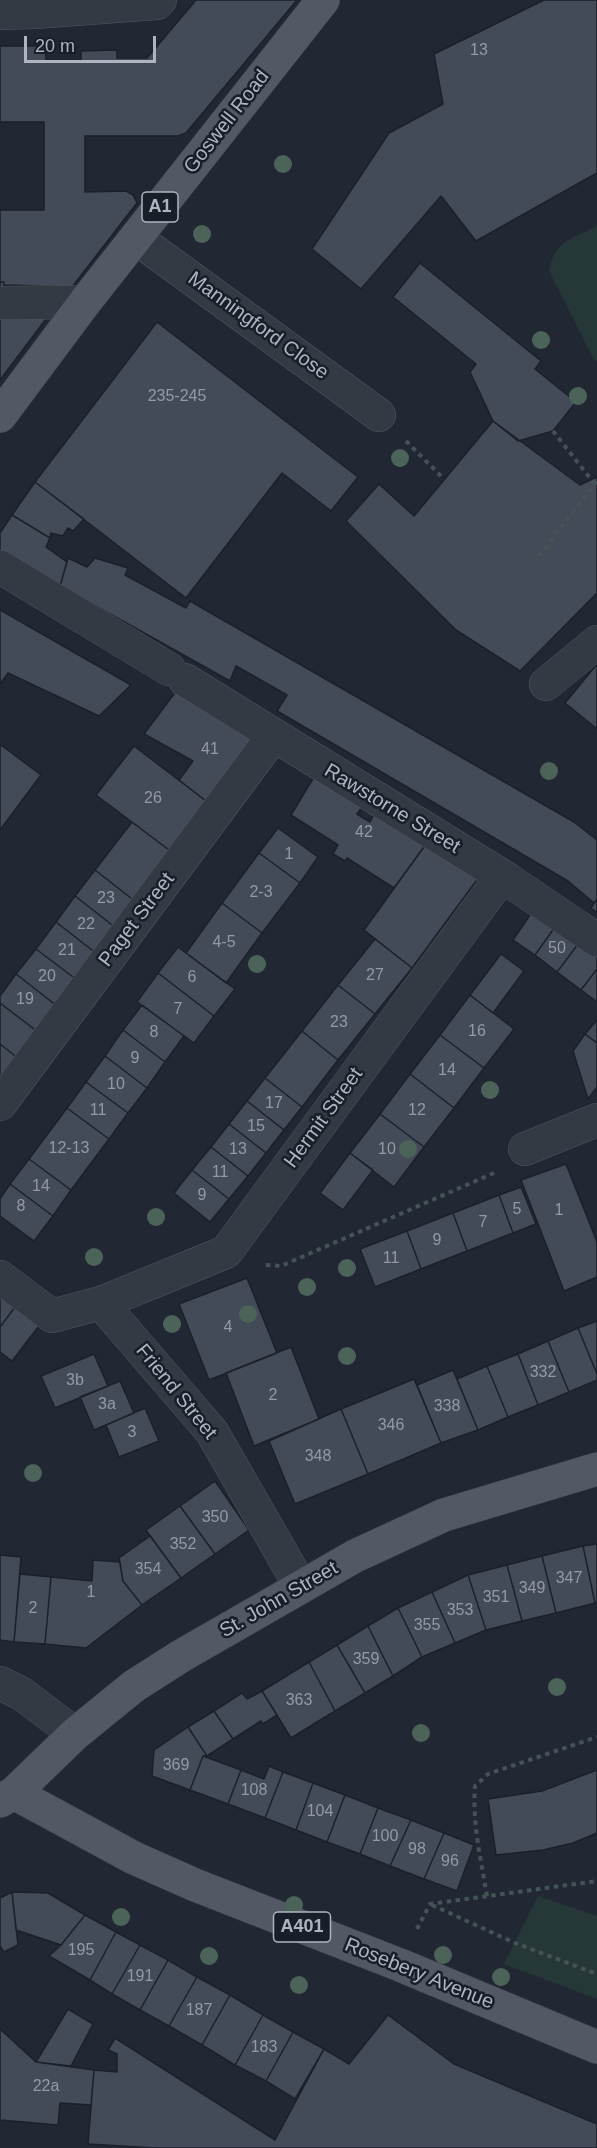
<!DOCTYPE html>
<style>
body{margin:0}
#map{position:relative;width:597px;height:2148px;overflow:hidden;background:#212833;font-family:Arial,sans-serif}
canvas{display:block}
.scale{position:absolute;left:24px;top:36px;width:132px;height:27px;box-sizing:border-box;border:3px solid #aeb5c1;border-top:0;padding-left:8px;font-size:18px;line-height:21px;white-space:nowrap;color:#aeb5c1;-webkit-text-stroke:4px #191f28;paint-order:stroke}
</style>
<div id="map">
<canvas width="597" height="2148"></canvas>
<div class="scale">20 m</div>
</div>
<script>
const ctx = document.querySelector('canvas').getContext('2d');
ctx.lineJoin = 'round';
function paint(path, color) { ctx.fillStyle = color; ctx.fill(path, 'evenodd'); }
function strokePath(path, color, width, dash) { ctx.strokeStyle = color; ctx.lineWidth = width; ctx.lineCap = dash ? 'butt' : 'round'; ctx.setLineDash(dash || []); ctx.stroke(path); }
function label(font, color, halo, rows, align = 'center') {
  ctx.font = font + ' Arial,sans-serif'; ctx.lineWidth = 5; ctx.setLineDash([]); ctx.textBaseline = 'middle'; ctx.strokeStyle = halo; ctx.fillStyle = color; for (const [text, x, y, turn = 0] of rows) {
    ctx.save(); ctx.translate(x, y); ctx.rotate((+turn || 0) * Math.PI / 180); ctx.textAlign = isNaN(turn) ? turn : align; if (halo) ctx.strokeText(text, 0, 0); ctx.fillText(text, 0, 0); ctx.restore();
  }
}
const green = new Path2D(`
 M597,226V361L594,360L549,271C555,240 572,239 597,226Z
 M538,1896L597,1916V1999L504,1964Z`);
const building = new Path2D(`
 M196,0H297L186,133L178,136H85V192L126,191L133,195L137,203L72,287L4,285V282H0V210H44V122H0V46H45L46,60H81V51L117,50V58H147Z
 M544,0H597V173L476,241L441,196L361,289L312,249L389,133L443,104L434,54Z
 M420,263L541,361L535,369L576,402L553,431L518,441L493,421L470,372L476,364L393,297Z
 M0,282H4V303L46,319L0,380Z
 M157,322L358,477L331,511L282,473L186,598L35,482Z
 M493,421L580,485L597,477V593L520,671L456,630L346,521L379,484L414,516Z
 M35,482L84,519L73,531L68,528L63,536L51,533L50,538L12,515Z
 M12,515L50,538L46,547L67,562L60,586L0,551V533Z
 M68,558L87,567L95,558L128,568L125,575L186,608L190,601L574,822L597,840V899L594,903L568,881L277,711L287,695L236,666L230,681L60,586Z
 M0,610L131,685L99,716L8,673L0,684Z
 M597,664V729L565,703Z
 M177,690L256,738L210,804L179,780L193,761L144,734Z
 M1,745L41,775L0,830V747Z
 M134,746L210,804L173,853L96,795Z
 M314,777L362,807L357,814L370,822L375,813L426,844L394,888L347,858L345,861L333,854L338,845L291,815Z
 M132,822L173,853L136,902L95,870Z
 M278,828L318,857L300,883L259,853Z
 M429,840L482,873L412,968L364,930Z
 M259,853L300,883L262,933L222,903Z
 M95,870L136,902L116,928L75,896Z
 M75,896L116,928L97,954L56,922Z
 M597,899V913L591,908Z
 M222,903L262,933L226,983L186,953Z
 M532,912L555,927L535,955L513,940Z
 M56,922L97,954L77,980L36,949Z
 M555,927L579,943L557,972L535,955Z
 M375,939L412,968L375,1014L338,985Z
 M579,943L597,956V969L581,990L557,972Z
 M178,947L235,989L214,1016L158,973Z
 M36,949L77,980L57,1006L16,974Z
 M501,954L524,971L493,1013L470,995Z
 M597,969V1002L581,990Z
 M158,973L214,1016L194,1043L137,1002Z
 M16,974L57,1006L38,1032L0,1003V996Z
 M338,985L375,1014L338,1060L302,1031Z
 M470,995L514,1029L484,1068L440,1035Z
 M0,1003L38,1032L18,1058L0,1044Z
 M142,1005L184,1036L165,1062L123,1030Z
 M597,1020V1043L585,1034Z
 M123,1030L165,1062L147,1088L105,1056Z
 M302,1031L338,1060L302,1107L265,1078Z
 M585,1034L597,1043V1087L588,1099L573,1051Z
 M440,1035L484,1068L454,1108L410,1074Z
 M0,1044L18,1058L0,1082Z
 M105,1056L147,1088L128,1113L86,1082Z
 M410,1074L454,1108L424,1147L380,1114Z
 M265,1078L302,1107L284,1130L247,1101Z
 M86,1082L128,1113L109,1139L67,1108Z
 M247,1101L284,1130L266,1153L229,1124Z
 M67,1108L109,1139L71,1190L29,1159Z
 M380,1114L424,1147L394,1187L350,1153Z
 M229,1124L266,1153L248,1176L211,1147Z
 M211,1147L248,1176L229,1199L192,1170Z
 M350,1153L373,1170L343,1210L320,1193Z
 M29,1159L71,1190L53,1216L10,1184Z
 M566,1164L597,1242V1277L564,1291L521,1180Z
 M192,1170L229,1199L210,1222L174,1193Z
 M10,1184L53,1216L34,1241L0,1216V1199Z
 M521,1187L536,1224L513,1233L499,1195Z
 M499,1195L513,1233L467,1251L453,1213Z
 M453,1213L467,1251L421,1269L407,1231Z
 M407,1231L421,1269L375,1287L360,1249Z
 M247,1278L277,1353L209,1380L179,1304Z
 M0,1290L18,1303L0,1327Z
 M18,1303L42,1322L12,1361L0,1352V1327Z
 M597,1321V1374L578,1328Z
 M578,1328L597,1374V1380L569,1392L548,1341Z
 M548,1341L569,1392L538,1405L518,1354Z
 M291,1347L319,1419L254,1446L226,1373Z
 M94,1354L108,1386L55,1408L41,1376Z
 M518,1354L538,1405L508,1417L487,1366Z
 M487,1366L508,1417L478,1430L457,1379Z
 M453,1370L478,1430L441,1443L417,1385Z
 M414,1379L441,1443L368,1474L341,1409Z
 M120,1381L134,1413L94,1430L80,1397Z
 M145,1408L159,1441L119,1457L106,1425Z
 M341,1409L368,1474L295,1504L269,1441Z
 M215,1481L249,1530L215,1554L180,1506Z
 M180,1506L215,1554L181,1578L146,1530Z
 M150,1536L181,1578L142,1605L123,1581L119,1558Z
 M597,1544V1602L595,1603L583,1546Z
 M583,1546L595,1603L556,1613L542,1556Z
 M0,1555L21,1557L14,1642L0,1640Z
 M542,1556L556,1613L522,1621L507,1565Z
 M93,1560L120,1562L123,1581L142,1605L86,1648L45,1644L51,1577L92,1581Z
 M507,1565L522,1621L486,1630L468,1575Z
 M20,1574L51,1577L45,1644L14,1642Z
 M468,1575L486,1630L455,1643L432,1592Z
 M432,1592L455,1643L422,1657L398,1608Z
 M398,1608L422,1657L393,1676L368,1626Z
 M368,1626L393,1676L365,1693L337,1645Z
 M337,1645L365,1693L335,1711L309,1662Z
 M309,1662L335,1711L291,1738L262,1691Z
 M262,1691L277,1715L263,1724L261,1721L233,1739L214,1711L242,1693L247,1699Z
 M214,1711L233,1739L207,1756L188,1727Z
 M188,1727L207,1756H203L190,1790L152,1776L154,1750Z
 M203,1756L241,1770L228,1804L190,1790Z
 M269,1766L283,1772L265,1818L228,1804L241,1770L264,1779Z
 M597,1770V1833L573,1843L543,1850L496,1855L488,1799L542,1791Z
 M283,1772L313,1783L296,1830L265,1818Z
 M313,1783L345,1795L327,1842L296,1830Z
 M345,1795L378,1808L360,1854L327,1842Z
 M378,1808L411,1820L390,1866L360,1854Z
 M411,1820L444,1833L424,1879L390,1866Z
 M444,1833L474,1845L457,1891L424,1879Z
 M12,1892L48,1893L85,1915L61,1945L16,1930Z
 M12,1892L18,1945L4,1952L0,1946V1898Z
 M85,1915L116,1932L90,1980L49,1956L61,1945Z
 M116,1932L140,1945L112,1994L90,1980Z
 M140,1945L168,1960L140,2010L112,1994Z
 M168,1960L197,1977L169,2026L140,2010Z
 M197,1977L230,1995L202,2045L169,2026Z
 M230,1995L263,2015L235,2065L202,2045Z
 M68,2009L93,2024L71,2066L36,2062Z
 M263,2015L293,2032L266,2081L235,2065Z
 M388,2015L454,2064L597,2124V2148H155L88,2144L94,2070L117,2072V2054L108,2050L115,2038L275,2140L324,2049L349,2064Z
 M0,2029L36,2062L94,2070L91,2105L60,2103L58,2125L0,2120Z
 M293,2032L324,2049L295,2099L266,2081Z`);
const path = new Path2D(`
 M553,431L597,487
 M406,441L444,479
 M539,556L597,481
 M266,1265L281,1266L494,1173
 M487,1896C481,1860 472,1823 475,1786L488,1774L597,1737
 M432,1905L515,1943L597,1974
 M417,1929L430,1904L597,1881`);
const minor = new Path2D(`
 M0,13L35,12L157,3L160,0
 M136,238L379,415
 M4,303L85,302
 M0,567L169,669
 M185,680L507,879L597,940
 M546,684L597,642
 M0,1104L273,736
 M525,1149L597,1120
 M0,1277L52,1316L101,1303L212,1432L301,1587
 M101,1303L226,1252L502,876
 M0,1683L22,1694L75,1734`);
const major = new Path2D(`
 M0,416L85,302L323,0
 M14,1793L134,1858L195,1885L400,1965L597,2047
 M0,1801L14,1793L75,1734L134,1686L181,1656L355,1556L444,1515L597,1469`);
const trees = [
 [283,164],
 [202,234],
 [541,340],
 [578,396],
 [400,458],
 [549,771],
 [257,964],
 [490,1090],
 [408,1149],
 [156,1217],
 [94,1257],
 [347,1268],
 [307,1287],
 [248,1314],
 [172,1324],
 [347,1356],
 [33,1473],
 [557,1687],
 [421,1733],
 [294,1905],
 [121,1917],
 [443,1955],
 [209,1956],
 [501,1977],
 [299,1985]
];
const numberNames = [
 ["13",479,51],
 ["235-245",177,397],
 ["41",210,750],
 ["26",153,799],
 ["42",364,833],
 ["1",289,855],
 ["2-3",261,893],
 ["23",106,899],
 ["22",86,925],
 ["4-5",224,943],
 ["50",557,949],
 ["21",67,951],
 ["27",375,976],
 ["20",47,977],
 ["6",192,978],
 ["19",25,1000],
 ["7",178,1010],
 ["23",339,1023],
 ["16",477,1032],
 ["8",154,1033],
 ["9",135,1059],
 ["14",447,1071],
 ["10",116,1085],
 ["17",274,1104],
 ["11",98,1111],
 ["12",417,1111],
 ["15",256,1127],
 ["12-13",69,1149],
 ["13",238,1150],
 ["10",387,1150],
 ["11",220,1173],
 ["14",41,1187],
 ["9",202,1196],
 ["8",21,1207],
 ["5",517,1210],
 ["1",559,1211],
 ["7",483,1223],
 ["9",437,1241],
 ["11",391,1259],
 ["4",228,1328],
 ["332",543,1373],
 ["3b",75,1381],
 ["2",273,1396],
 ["3a",107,1405],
 ["338",447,1407],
 ["346",391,1426],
 ["3",132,1433],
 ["348",318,1457],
 ["350",215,1518],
 ["352",183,1545],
 ["354",148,1570],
 ["347",569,1579],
 ["349",532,1589],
 ["1",91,1593],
 ["351",496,1598],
 ["2",33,1609],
 ["353",460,1611],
 ["355",427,1626],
 ["359",366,1660],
 ["363",299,1701],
 ["369",176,1766],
 ["108",254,1791],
 ["104",320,1812],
 ["100",385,1837],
 ["98",417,1850],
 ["96",450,1862],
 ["195",81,1951],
 ["191",140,1977],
 ["187",199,2011],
 ["183",264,2048],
 ["22a",46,2087]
];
const shields = [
 [160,207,36],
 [302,1927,57]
];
const shieldNames = [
 ["A1",160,207],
 ["A401",302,1927]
];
const streetNames = [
 ["Goswell Road",227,122,-52],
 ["Manningford Close",258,326,36],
 ["Rawstorne Street",392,809,31],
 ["Paget Street",137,920,-53],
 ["Hermit Street",324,1118,-54],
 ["Friend Street",176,1392,51],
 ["St. John Street",279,1600,-30],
 ["Rosebery Avenue",419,1974,22]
];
paint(green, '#263738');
paint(building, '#424b57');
strokePath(building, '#1b212a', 1.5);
strokePath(minor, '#515862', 34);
strokePath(major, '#3d434d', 34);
strokePath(path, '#445355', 4, [4.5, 4.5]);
strokePath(minor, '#343a44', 33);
strokePath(major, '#525964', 33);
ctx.fillStyle = '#4c635a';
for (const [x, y] of trees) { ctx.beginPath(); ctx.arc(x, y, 9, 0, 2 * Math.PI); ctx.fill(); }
label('16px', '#939aa6', null, numberNames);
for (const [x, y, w] of shields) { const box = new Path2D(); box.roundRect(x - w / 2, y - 15, w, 30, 4.5); ctx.fillStyle = '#191f28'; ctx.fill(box); strokePath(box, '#aeb5c1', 1.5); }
label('bold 18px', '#aeb5c1', null, shieldNames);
label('20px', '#aeb5c1', '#191f28', streetNames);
</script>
